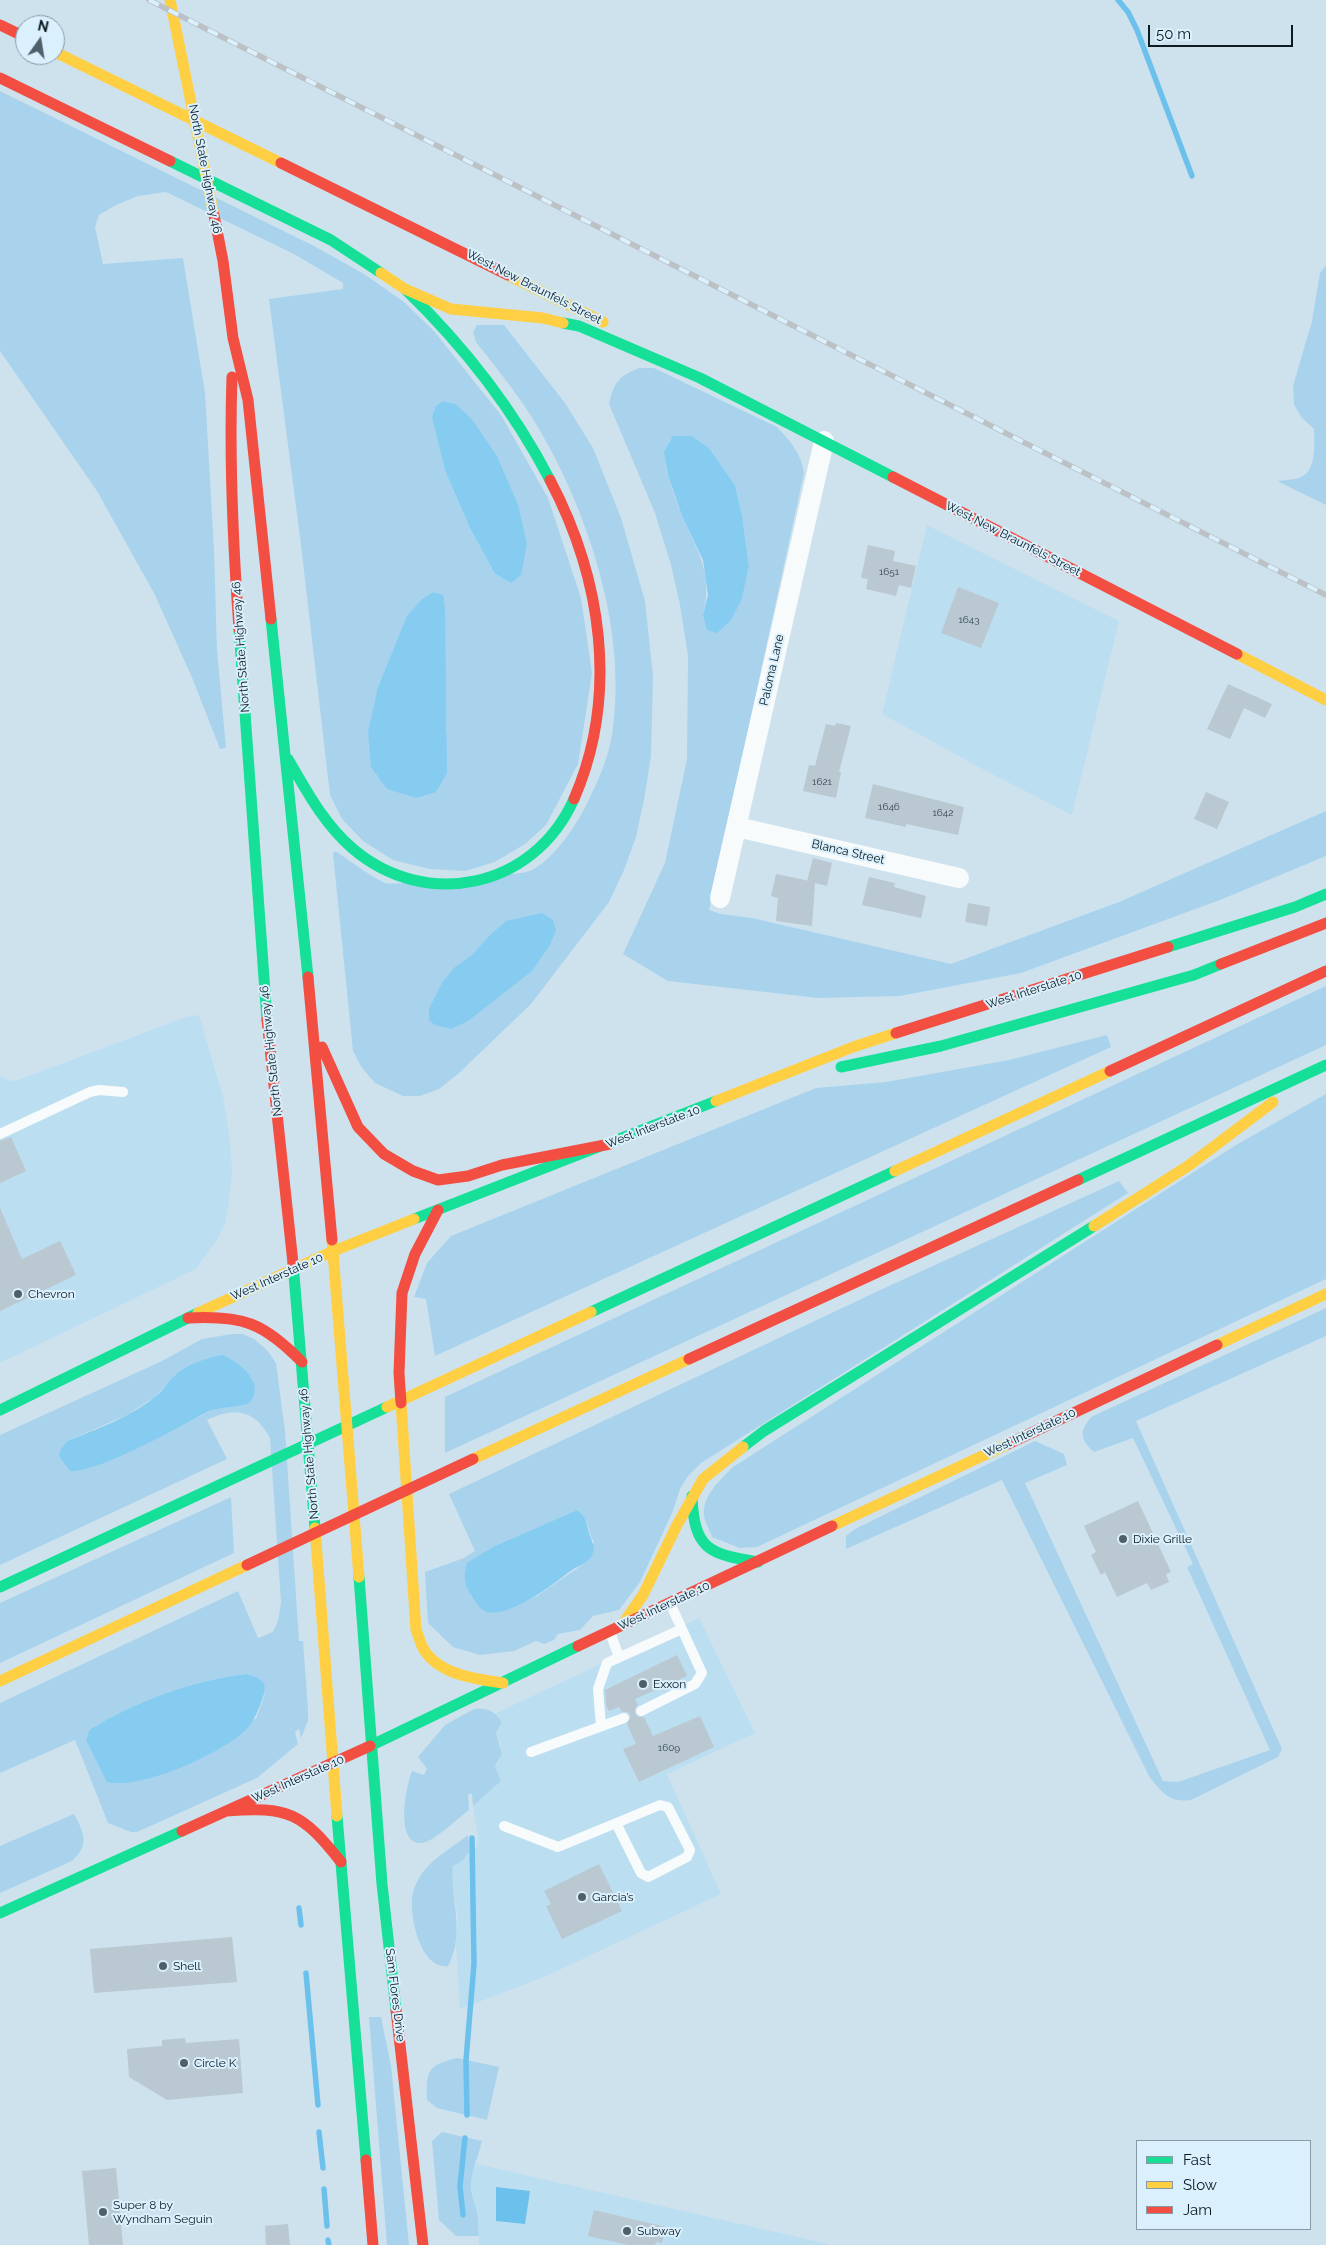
<!DOCTYPE html>
<meta charset="utf-8">
<style>
body{margin:0}
#map{position:relative;width:1326px;height:2245px;overflow:hidden;background:#cee2ee;font-family:Raleway,sans-serif}
canvas{display:block}
.legend{position:absolute;left:1136px;top:2140px;width:175px;height:90px;box-sizing:border-box;background:#daf0fd;border:1px solid #889aa5;margin:0;padding:6px 9px;list-style:none;font-size:15px;color:#0c1a21}
.legend li{display:flex;align-items:center;gap:10px;height:25px}
.legend b{width:25px;border:1px solid #889aa5}
.north{position:absolute;left:15px;top:15px;width:50px;height:50px;box-sizing:border-box;background:#daf0fd;border:1px solid #889aa5;border-radius:50%;rotate:13deg;font-size:14px;font-weight:700;line-height:20px;text-align:center;color:#0c1a21}
.north::after{content:'';display:block;margin:auto;width:18px;height:22px;background:#506069;clip-path:polygon(50% 0,100% 100%,50% 72%,0 100%)}
.scale{position:absolute;left:1148px;top:25px;width:145px;height:22px;box-sizing:border-box;border:2px solid #0c1a21;border-top:0;padding-left:6px;font-size:15px;line-height:18px;white-space:nowrap;color:#0c1a21;-webkit-text-stroke:4px #daf0fd;paint-order:stroke}
</style>
<div id="map">
<canvas width="1326" height="2245"></canvas>
<ul class="legend">
<li><b style="height:6px;background:#16e098"></b>Fast</li>
<li><b style="height:6px;background:#ffcf43"></b>Slow</li>
<li><b style="height:6px;background:#f24e42"></b>Jam</li>
</ul>
<div class="north">N</div>
<div class="scale">50 m</div>
</div>
<script>
const ctx = document.querySelector('canvas').getContext('2d');
ctx.lineJoin = 'round';
function paint(path, color) { ctx.fillStyle = color; ctx.fill(path, 'evenodd'); }
function strokePath(path, color, width, dash) { ctx.strokeStyle = color; ctx.lineWidth = width; ctx.lineCap = dash ? 'butt' : 'round'; ctx.setLineDash(dash || []); ctx.stroke(path); }
function label(font, color, halo, rows, align = 'center') {
  ctx.font = font + ' Raleway,sans-serif'; ctx.lineWidth = 4; ctx.setLineDash([]); ctx.textBaseline = 'middle'; ctx.strokeStyle = halo; ctx.fillStyle = color; for (const [text, x, y, turn = 0] of rows) {
    ctx.save(); ctx.translate(x, y); ctx.rotate((+turn || 0) * Math.PI / 180); ctx.textAlign = isNaN(turn) ? turn : align; if (halo) ctx.strokeText(text, 0, 0); ctx.fillText(text, 0, 0); ctx.restore();
  }
}
const built = new Path2D(`
 M927,525L1119,621L1072,815L986,771L882,714Z
 M199,1015L223,1096L230,1141L232,1173L229,1201L225,1223L217,1240L196,1269L0,1363V1076L8,1081L18,1080L186,1017Z
 M699,1618L755,1733L667,1774L721,1894L544,1977L460,2009L456,1945L458,1919L453,1884V1866L462,1861L470,1851L477,1848L478,1837L473,1806L501,1781L495,1766L499,1762L501,1744L496,1733L502,1722L496,1713Z
 M477,2164L815,2241L831,2245H479L478,2213L474,2203L471,2184L472,2172Z`);
const green = new Path2D(`
 M0,91L316,247L364,274L404,302L434,331L501,415L548,498L581,598L592,673L578,764L546,825L525,844L495,862L465,871L430,869L393,860L363,841L342,819L330,795L301,545L269,299L343,289V283L294,254L166,192L138,196L116,205L99,215L95,227L103,264L183,258L205,393L214,549L217,650L226,748L220,749L193,680L155,595L97,491L0,351ZM471,530L511,583L495,574ZM433,592L442,595L445,607L444,676L447,734L378,687L393,652L422,599Z
 M1326,265V505L1277,481C1285,480 1294,480 1301,477C1317,470 1314,443 1314,429L1301,417L1294,404L1293,386L1312,321L1320,273Z
 M477,325H504L565,403L593,448L621,518L645,601L653,676L651,756L644,800L636,837L624,870L609,902L531,1004L458,1074L439,1089L420,1096H403L375,1083L362,1068L353,1051L333,854L335,851C351,861 368,875 385,883C393,886 470,877 485,875C496,874 523,875 532,870C555,858 579,822 589,799C599,779 608,758 612,735C628,634 590,516 539,429C521,398 498,370 476,342L473,332Z
 M639,368H654L777,427C791,442 801,453 804,473L709,910L721,914L752,918L951,964L1119,902L1326,811V856L1220,900L1021,973L900,996L818,998L668,981L623,954L665,863L687,759L688,656L680,605L671,565L655,513L609,404C614,383 618,376 639,368ZM709,448L735,485L742,515L749,566L742,599L703,615C713,575 699,554 683,518C677,505 673,491 669,478Z
 M1326,986V1045L445,1453V1397Z
 M1107,1035L1111,1047L435,1356L426,1299L414,1297L427,1263L451,1236L816,1088L886,1082L1009,1060Z
 M1326,1094V1279L757,1547L740,1548L712,1537C710,1530 704,1521 704,1514C702,1496 722,1478 733,1467L1236,1145Z
 M1119,1181L1128,1193L701,1463L688,1476L680,1489L673,1511L640,1582L619,1610L593,1616L580,1630L558,1634L554,1640L544,1644L536,1641L514,1651L480,1655L453,1647L428,1623L425,1572L464,1558L475,1551L449,1494L878,1291ZM577,1510C593,1525 585,1527 594,1542L585,1563L537,1596L512,1608L497,1612L521,1535Z
 M1326,1308V1336L1136,1421L1282,1749L1278,1757L1191,1800C1170,1803 1163,1793 1150,1778L1002,1480L846,1549V1536L855,1529L1035,1441L1064,1454L1067,1465L1025,1483L1163,1781L1178,1782L1270,1750L1187,1567L1193,1564L1133,1438L1094,1452C1080,1439 1079,1432 1091,1417Z
 M232,1334H243L254,1339L267,1350L276,1363L285,1431L299,1641H303L308,1710V1721L301,1738L299,1729L295,1732L298,1744L257,1778L137,1832H131L108,1823L75,1740L0,1773V1703L238,1591L258,1638L273,1632L278,1621L281,1602L270,1438C255,1410 235,1406 207,1420L227,1459L0,1565V1435L162,1361L202,1339ZM208,1358L252,1378L254,1390L252,1399L241,1406L214,1409L119,1456L67,1441L127,1415L156,1396L174,1376L194,1364ZM246,1674C276,1681 263,1698 256,1719L86,1740L89,1730C136,1701 191,1681 246,1674Z
 M231,1497L234,1553L0,1663V1603Z
 M474,1709C487,1708 494,1710 502,1722L496,1733L502,1754L495,1766L501,1781L473,1806L472,1794H468L469,1810C458,1818 435,1841 422,1843C394,1845 406,1785 412,1771L424,1775L427,1769L418,1757L445,1725Z
 M74,1814C84,1832 90,1845 72,1861L0,1893V1846Z
 M468,1835L470,1851L462,1861L453,1866C450,1900 466,1933 448,1966C420,1970 408,1913 413,1892C414,1887 417,1882 419,1878C429,1860 453,1847 468,1835Z
 M369,2017H381L391,2066L409,2245H387Z
 M457,2058L499,2067L487,2120L437,2108L427,2100C426,2070 428,2065 457,2058Z
 M442,2132L482,2141C479,2154 471,2173 471,2184C471,2194 474,2202 477,2211C479,2219 478,2228 479,2236H456L439,2220L432,2141Z`);
const forest = new Path2D(`
 M443,401L455,404L471,418L497,456L518,505L527,544L521,575L511,583L495,574L471,530L445,470L432,417L436,406Z
 M673,436H691L709,448L735,485L742,515L749,566L742,599L731,620L717,633L707,630L703,615L708,595L703,560L682,516L669,478L664,452Z
 M433,592L443,595L445,607L447,773L436,792L416,798L387,789L371,767L368,732L378,687L407,616L422,599Z
 M542,913L553,920L556,930L550,945L532,971L468,1021L451,1029L435,1025L429,1020V1009L442,983L454,968L472,955L490,935L506,921Z
 M223,1355C238,1362 265,1381 251,1401C244,1409 218,1406 207,1412C179,1427 98,1473 70,1471L59,1456L61,1449L67,1441C97,1429 131,1417 156,1396C163,1391 167,1382 174,1376C188,1364 205,1358 223,1355Z
 M577,1510C588,1518 586,1524 590,1536C593,1544 596,1549 591,1557C586,1564 578,1566 572,1570C553,1584 512,1617 487,1612C480,1610 475,1602 472,1596C464,1585 463,1576 467,1563L493,1547Z
 M246,1674C263,1678 269,1683 262,1700C257,1714 252,1726 240,1735C214,1756 140,1790 107,1782L86,1740L89,1730C136,1701 191,1681 246,1674Z`);
const water = new Path2D(`
 M496,2187L530,2191L525,2224L496,2221Z`);
const stream = new Path2D(`
 M1118,0L1128,12L1137,30L1192,176
 M299,1908L301,1925
 M306,1973L318,2105
 M467,2115L466,2060L474,1964L472,1838
 M319,2132L323,2168
 M324,2189L327,2226
 M463,2215L460,2186L465,2138
 M328,2240L329,2245`);
const building = new Path2D(`
 M868,545L895,551L893,561L916,566L911,588L899,585L896,596L866,589L868,579L861,578Z
 M958,587L999,603L981,648L941,633Z
 M1228,684L1272,704L1265,718L1244,708L1230,739L1207,729Z
 M836,723L851,726L839,772H841L836,798L803,791L809,765L815,766L826,724L835,726Z
 M873,784L964,807L958,835L906,824V827L865,818Z
 M1206,792L1229,802L1217,829L1194,819Z
 M813,858L832,863L827,886L815,883L812,926L776,921L778,898L771,896L776,874L810,881H807Z
 M869,877L895,883L894,887L926,896L921,918L862,905Z
 M968,903L990,907L987,926L965,922Z
 M11,1137L26,1171L0,1183V1141Z
 M0,1208L22,1259L60,1241L76,1275L0,1311Z
 M1138,1501L1171,1572L1166,1574L1169,1582L1151,1590L1147,1583L1117,1597L1105,1572L1101,1575L1091,1555L1096,1552L1084,1526Z
 M677,1655L687,1676L635,1699L638,1705L635,1708V1714L638,1717H644L653,1736L700,1716L714,1747L639,1782L623,1749L636,1744L627,1724L631,1716L628,1712H622L619,1707L609,1711L606,1705L605,1690Z
 M599,1864L622,1911L562,1939L546,1906L551,1904L544,1891Z
 M232,1937L237,1982L94,1993L90,1949Z
 M185,2038L186,2043L239,2039L243,2093L167,2100L129,2077L127,2049L162,2046V2040Z
 M116,2168L123,2245H89L82,2171Z
 M594,2210L666,2227L662,2243L656,2242L655,2245H628L588,2236Z
 M288,2224L290,2245H266L265,2226Z`);
const lane = new Path2D(`
 M0,1134L90,1092L99,1090L123,1092
 M610,1632L619,1657
 M641,1711L695,1684L702,1673L670,1603
 M601,1726L598,1689L607,1663L682,1629
 M531,1752L624,1718
 M504,1826L558,1847L660,1805L668,1807L690,1850L687,1857L648,1877L641,1873L616,1823`);
const street = new Path2D(`
 M737,827L959,878
 M720,898L824,441`);
const fast = new Path2D(`
 M170,161L331,240L381,273
 M405,289C464,346 512,407 550,480
 M563,323L579,326L700,378L893,477
 M271,619L308,977
 M239,629L267,1020
 M288,759C306,790 324,824 352,848C425,911 534,889 574,799
 M1168,947L1295,907L1326,894
 M841,1067L941,1046L1194,975L1221,964
 M1078,1180L1326,1065
 M414,1219L716,1101
 M293,1263L315,1528
 M591,1312L895,1171
 M0,1410L198,1313
 M743,1447L764,1431L1094,1226
 M692,1496C694,1550 709,1554 758,1562
 M359,1577L382,1884L396,2010
 M0,1587L387,1407
 M370,1746L578,1646
 M337,1816L366,2160
 M0,1913L182,1831`);
const slow = new Path2D(`
 M170,0L214,215
 M55,52L281,163
 M381,273L405,289L451,309L543,318L563,323
 M508,275L603,322
 M1237,654L1326,700
 M716,1101L853,1047L896,1033
 M895,1171L1110,1071
 M1094,1226L1188,1166L1273,1102
 M332,1240L359,1577
 M198,1313L331,1252L414,1219
 M1217,1345L1326,1294
 M401,1403L416,1630C419,1636 420,1643 423,1648C438,1675 476,1679 503,1683
 M387,1407L591,1312
 M473,1459L689,1359
 M832,1526L1008,1444
 M315,1528L337,1816
 M622,1625L643,1595L677,1525L703,1479L743,1447
 M0,1681L247,1565`);
const jam = new Path2D(`
 M0,25L25,37
 M0,78L170,161
 M281,163L508,275
 M214,215L223,261L233,338L248,400L271,619
 M232,377C229,461 233,545 239,629
 M893,477L1237,654
 M550,480C602,579 619,695 574,799
 M1221,964L1326,923
 M308,977L332,1240
 M267,1020L293,1263
 M896,1033L1168,947
 M322,1047L358,1127L384,1154L413,1171L438,1180L468,1176L502,1165L610,1144
 M1110,1071L1326,971
 M188,1318C243,1315 264,1323 302,1362
 M689,1359L1078,1180
 M401,1403L399,1373L402,1293L415,1254L438,1210
 M1008,1444L1217,1345
 M247,1565L473,1459
 M578,1646L832,1526
 M226,1811C289,1806 302,1813 341,1862
 M182,1831L370,1746
 M396,2010L423,2245
 M366,2160L373,2245`);
const rail = new Path2D(`
 M149,0L1326,595`);
const markers = [
 [18,1294,5,"#506069"],
 [1123,1539,5,"#506069"],
 [643,1684,5,"#506069"],
 [582,1897,5,"#506069"],
 [163,1966,5,"#506069"],
 [184,2063,5,"#506069"],
 [103,2212,5,"#506069"],
 [627,2231,5,"#506069"]
];
const numberNames = [
 ["1651",889,572],
 ["1643",969,620],
 ["1621",822,782],
 ["1646",889,807],
 ["1642",943,813],
 ["1609",669,1748]
];
const streetNames = [
 ["North State Highway 46",205,169,79],
 ["West New Braunfels Street",534,287,27],
 ["West New Braunfels Street",1013,539,27],
 ["North State Highway 46",241,647,-94],
 ["Paloma Lane",772,670,-77],
 ["Blanca Street",848,852,13],
 ["West Interstate 10",1034,990,-18],
 ["North State Highway 46",271,1051,-96],
 ["West Interstate 10",653,1127,-21],
 ["West Interstate 10",277,1277,-24],
 ["West Interstate 10",1030,1433,-25],
 ["North State Highway 46",309,1454,-95],
 ["West Interstate 10",664,1606,-25],
 ["West Interstate 10",298,1779,-24],
 ["Sam Flores Drive",395,1995,83]
];
const poiNames = [
 ["Chevron",28,1294],
 ["Dixie Grille",1133,1539],
 ["Exxon",653,1684],
 ["Garcia’s",592,1897],
 ["Shell",173,1966],
 ["Circle K",194,2063],
 ["Super 8 by",113,2205],
 ["Wyndham Seguin",113,2219],
 ["Subway",637,2231]
];
paint(built, '#bcdef1');
paint(green, '#a9d3ec');
paint(forest, '#86ccf1');
paint(water, '#6cc0ec');
strokePath(stream, '#6cc0ec', 5.5);
paint(building, '#b9c8d1');
strokePath(lane, '#f8fbfc', 10);
strokePath(street, '#f8fbfc', 20);
strokePath(fast, '#16e098', 11);
strokePath(slow, '#ffcf43', 11);
strokePath(jam, '#f24e42', 11);
strokePath(rail, '#bbc1c4', 5.5);
strokePath(rail, '#daf0fd', 4, [11]);
for (const [x, y, r, color] of markers) { const dot = new Path2D(); dot.arc(x, y, r, 0, 2 * Math.PI); ctx.fillStyle = color; ctx.fill(dot); strokePath(dot, '#daf0fd', 2); }
label('10px', '#37464d', null, numberNames);
label('12px', '#0c1a21', '#daf0fd', streetNames);
label('12px', '#0c1a21', '#daf0fd', poiNames, 'left');
</script>
